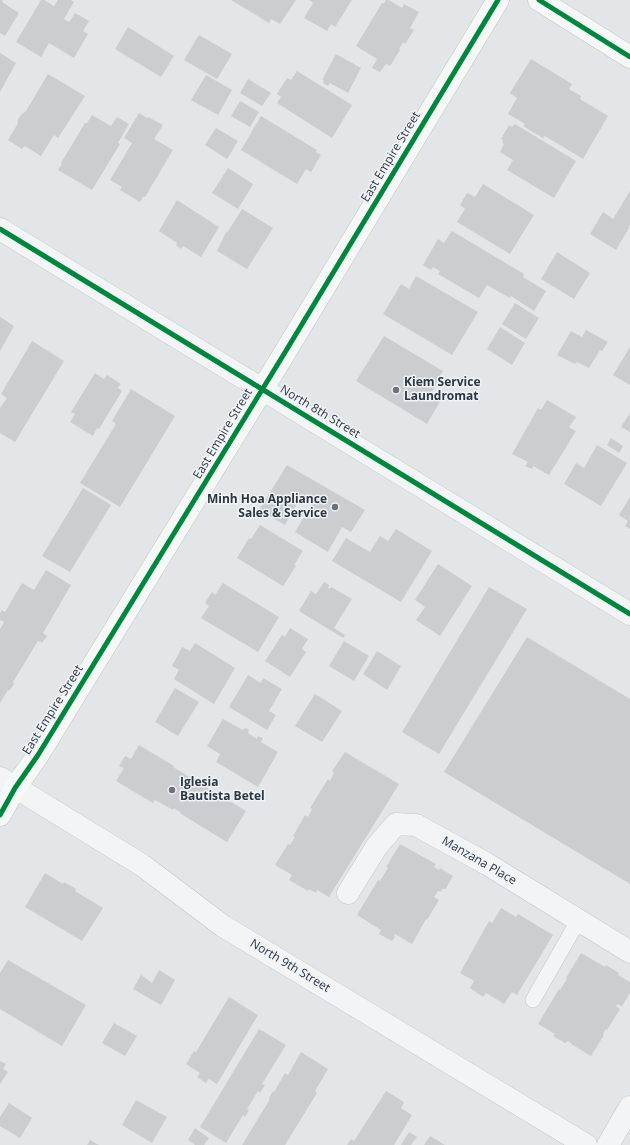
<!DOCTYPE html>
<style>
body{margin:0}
canvas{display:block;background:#e3e6e8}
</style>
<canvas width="630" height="1145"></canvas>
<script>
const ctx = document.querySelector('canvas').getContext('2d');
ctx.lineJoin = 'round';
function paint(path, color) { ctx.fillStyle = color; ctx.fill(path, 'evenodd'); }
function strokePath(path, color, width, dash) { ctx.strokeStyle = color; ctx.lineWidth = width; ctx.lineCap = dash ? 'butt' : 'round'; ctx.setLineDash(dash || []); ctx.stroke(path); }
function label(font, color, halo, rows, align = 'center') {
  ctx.font = font + ' "Open Sans",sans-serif'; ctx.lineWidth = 3; ctx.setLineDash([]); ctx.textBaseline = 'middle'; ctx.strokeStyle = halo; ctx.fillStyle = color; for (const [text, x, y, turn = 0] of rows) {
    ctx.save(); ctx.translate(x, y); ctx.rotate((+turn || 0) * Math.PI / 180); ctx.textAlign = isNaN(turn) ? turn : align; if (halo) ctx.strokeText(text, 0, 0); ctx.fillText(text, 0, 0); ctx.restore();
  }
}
const building = new Path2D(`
 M0,0H3L2,2L19,13L5,36L0,33Z
 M41,0H44L54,6L58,0H71L74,2L64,19L69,22L75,13L89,21L83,31L88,34L74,58L49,43L41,57L16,42Z
 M231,0H296L280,24L271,19L269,23Z
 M309,0H352L335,27L331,24L327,31L304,18L313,3Z
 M386,0H389L402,8L404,4L419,12L410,28L414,30L405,44L403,42L399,49L400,50L390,66L386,64L380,72L372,68L377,59L356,46L382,3H384Z
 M128,27L174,56L161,77L115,49Z
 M199,35L232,54L217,79L184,60Z
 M0,53L16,63L0,92Z
 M336,54L361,68L348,93L330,83L328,86L323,83L324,80H322Z
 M531,59L572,84L569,89L581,96L580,99L608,116L583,159L545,136L543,138L523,126L525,124L508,114L517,98L510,93Z
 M297,71L352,105L332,138L277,103L281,97L277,94L287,78L291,80Z
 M48,74L85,96L58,138L54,135L41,156L25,146L22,149L8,140L17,125L18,119L21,115L26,111Z
 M206,75L232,90L218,115L191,100Z
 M248,79L271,93L262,106L240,93Z
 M240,101L259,112L250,127L231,116Z
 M139,113L147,118L148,117L163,125L154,139L173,150L145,197H143L140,202L120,190L122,187L110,180L132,143L124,138Z
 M92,115L111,126L117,117L129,124L118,143L120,144L92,190L58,170L62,164L61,163L85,123H87Z
 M261,116L317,150L316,152L321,155L311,172L306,169L297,184L241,150Z
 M515,124L576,161L554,198L507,170L513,160L500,152L504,144L502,143L503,140L501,139L509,125L512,127Z
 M216,128L238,141L227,159L205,145Z
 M228,168L253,184L238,209L212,193Z
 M483,184L534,215L510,254L457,222L465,209L460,205L467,193L475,197Z
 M630,191V225L628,227L629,228L616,250L590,234L603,212L613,219Z
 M177,200L219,227L201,257L183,246L181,249L176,245L177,243L159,231Z
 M242,209L273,228L247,269L217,251L226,232L227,233Z
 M452,231L524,274L523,277L546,291L534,311L511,296L510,298L487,285L479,298L438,274L440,271L433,267L431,270L423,265L438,239L444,243Z
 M557,252L590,273L574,299L541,279Z
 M416,276L478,312L452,355L383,314L401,284L409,289Z
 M515,303L539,318L526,339L502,324Z
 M0,317L14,326L0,351Z
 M500,327L525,343L512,365L487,349Z
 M586,330L608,342L602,351L600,350L589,368L577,362L575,364L557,355L571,331L582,337Z
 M384,336L443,371L437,380H439L431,393L441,400L427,424L356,381Z
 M32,341L64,361L15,442L0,433V408L7,398L1,394Z
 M630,347V385L613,375Z
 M95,373L104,379L107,375L121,384L118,388L122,391L99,429L97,428L93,436L70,422L75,414L71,412Z
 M131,389L175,416L120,507L80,483L116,424L112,421Z
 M547,400L576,417L569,427L576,431L549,475L533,466L532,469L525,466L528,462L512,454L538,408L541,410Z
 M630,413V432L621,427Z
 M611,438L623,446L619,453L607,445Z
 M597,445L627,463L601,506L564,484L576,463L584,468Z
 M287,465L365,510L351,532L342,527L328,552L295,532L313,502L309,499L306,504L299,500L285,525L259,510Z
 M83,488L111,505L70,572L42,556Z
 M630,497V529L625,526L628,521L619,515Z
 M260,525L303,551L294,565L296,566L283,586L237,558L249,538L251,539Z
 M396,529L432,551L401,602L332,561L346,538L370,552L380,536L388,541Z
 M438,564L472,586L440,636L416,620L425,607L415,600Z
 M46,570L71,585L43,633L47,636L42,643L38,641L13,682L14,684L9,691L8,690L0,703V629L4,622L0,620V613L2,610L5,612L22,583L34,590Z
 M324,582L329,585L328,588L330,589L331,587L352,599L334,628L345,635L343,638L299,611L311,591L316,594Z
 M223,583L279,617L258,652L201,618L209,606L205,603L212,592L215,595Z
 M489,587L527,609L439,754L402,732Z
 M290,628L308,639L302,649L306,652L290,677L265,661L282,635L285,637Z
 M527,637L630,699V884L444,772Z
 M344,641L369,656L354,681L329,666Z
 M195,643L235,668L214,704L174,679L179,670L172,666L182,647L190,651Z
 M377,651L401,666L387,690L363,674Z
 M248,675L261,683L263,678L282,689L269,711L276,715L267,730L229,707Z
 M175,688L199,702L178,736L155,722Z
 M315,694L342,711L322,742L295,726Z
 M223,719L243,730L245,728L249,730L248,733L257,739L258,736L263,738L261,742L278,752L258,787L216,762L220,754L207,746Z
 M139,745L174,766L173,767L246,811L227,842L181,814V813L174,808L173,810L155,800L153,803L116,781L124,768L119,766L125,756L131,759Z
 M345,752L399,784L329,897L317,890L316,893L309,889L308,891L289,880L292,875L275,865L288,844L290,845L295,837L293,836L305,815L308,817L312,809L310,808L328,779L330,781L334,773L332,771Z
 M400,844L436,864L434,867L439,870L440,868L453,876L445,890L443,888L441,892L438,891L434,897L439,900L427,920L426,919L412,944L395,934L394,936L395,937L392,941L379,934L381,930L357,915L378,880L380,881L388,868L386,867Z
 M45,873L63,884L64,882L76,889L75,891L103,908L82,941L25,907Z
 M501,908L516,917L518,914L553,935L517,995L512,992L504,1004L486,993L483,997L470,988L474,981L460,973L489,921L492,923Z
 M581,953L605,967L606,965L619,973L618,975L630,982V993L622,1006L617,1004L616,1006L620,1009L607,1030L606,1029L603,1034L604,1035L591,1056L571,1044V1043L568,1041L565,1043L553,1036L555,1034L538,1024L559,989L560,990L567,979L566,978Z
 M8,960L86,1005L62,1046L0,1009V973Z
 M159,970L175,980L161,1005L133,989L141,975L152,983Z
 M229,997L258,1015L217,1084L209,1079L206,1083L197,1077L200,1073L186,1064L194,1051L196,1052Z
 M114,1023L137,1036L125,1056L102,1043Z
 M259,1029L286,1045L262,1084L265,1085L260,1093L258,1091L247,1109L249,1110L245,1117L243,1115L226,1143L200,1127Z
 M301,1052L328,1069L315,1091L317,1093L285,1145H242L270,1099L269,1098L273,1091L274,1092L285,1073L288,1075Z
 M0,1061L6,1064L3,1069L8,1072L0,1084Z
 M386,1091L404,1102L401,1108L412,1115L394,1145H347L351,1139L354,1141Z
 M136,1100L167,1117L152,1143L122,1125Z
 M9,1103L32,1118L20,1138L0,1126V1117Z
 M195,1128L209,1138L204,1145H195L188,1140Z
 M409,1132L417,1137L411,1145H401Z
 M430,1136L445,1145H424Z
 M90,1140L99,1145H87Z`);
const lane = new Path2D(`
 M533,1000L578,921`);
const street = new Path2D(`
 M0,229L630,614
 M0,778L142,865L223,926L586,1145
 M348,893L377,846L396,824L416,825L487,864L630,952
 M608,1145L630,1107`);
const secondary = new Path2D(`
 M539,0L630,57
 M0,815L15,788L38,755L284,354L498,0`);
const cycleway = new Path2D(`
 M539,0L630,57
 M0,229L630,614
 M0,815L15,788L38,755L284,354L498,0`);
const markers = [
 [396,390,4,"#6b747b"],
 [335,507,4,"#6b747b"],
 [172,790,4,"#6b747b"]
];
const streetNames = [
 ["East Empire Street",391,157,-59],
 ["North 8th Street",320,412,31],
 ["East Empire Street",223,434,-59],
 ["East Empire Street",53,710,-58],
 ["Manzana Place",479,861,30],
 ["North 9th Street",290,966,31]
];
const poiNames = [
 ["Kiem Service",404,383],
 ["Laundromat",404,397],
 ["Minh Hoa Appliance",327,500,"right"],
 ["Sales & Service",327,514,"right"],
 ["Iglesia",180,783],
 ["Bautista Betel",180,797]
];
paint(building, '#cbced0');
strokePath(lane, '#c1c4c6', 16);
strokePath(street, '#c1c4c6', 23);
strokePath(secondary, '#c1c4c6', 23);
strokePath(lane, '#f2f4f5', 15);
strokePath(street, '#f2f4f5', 22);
strokePath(secondary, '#f6f7f7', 22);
strokePath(cycleway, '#00873e', 5);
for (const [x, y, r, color] of markers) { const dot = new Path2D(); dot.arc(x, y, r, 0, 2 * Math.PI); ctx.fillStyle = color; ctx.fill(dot); strokePath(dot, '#f1f4f7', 1.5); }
label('12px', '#2b3640', '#f1f4f7', streetNames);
label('bold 12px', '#2b3640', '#f1f4f7', poiNames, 'left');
</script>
